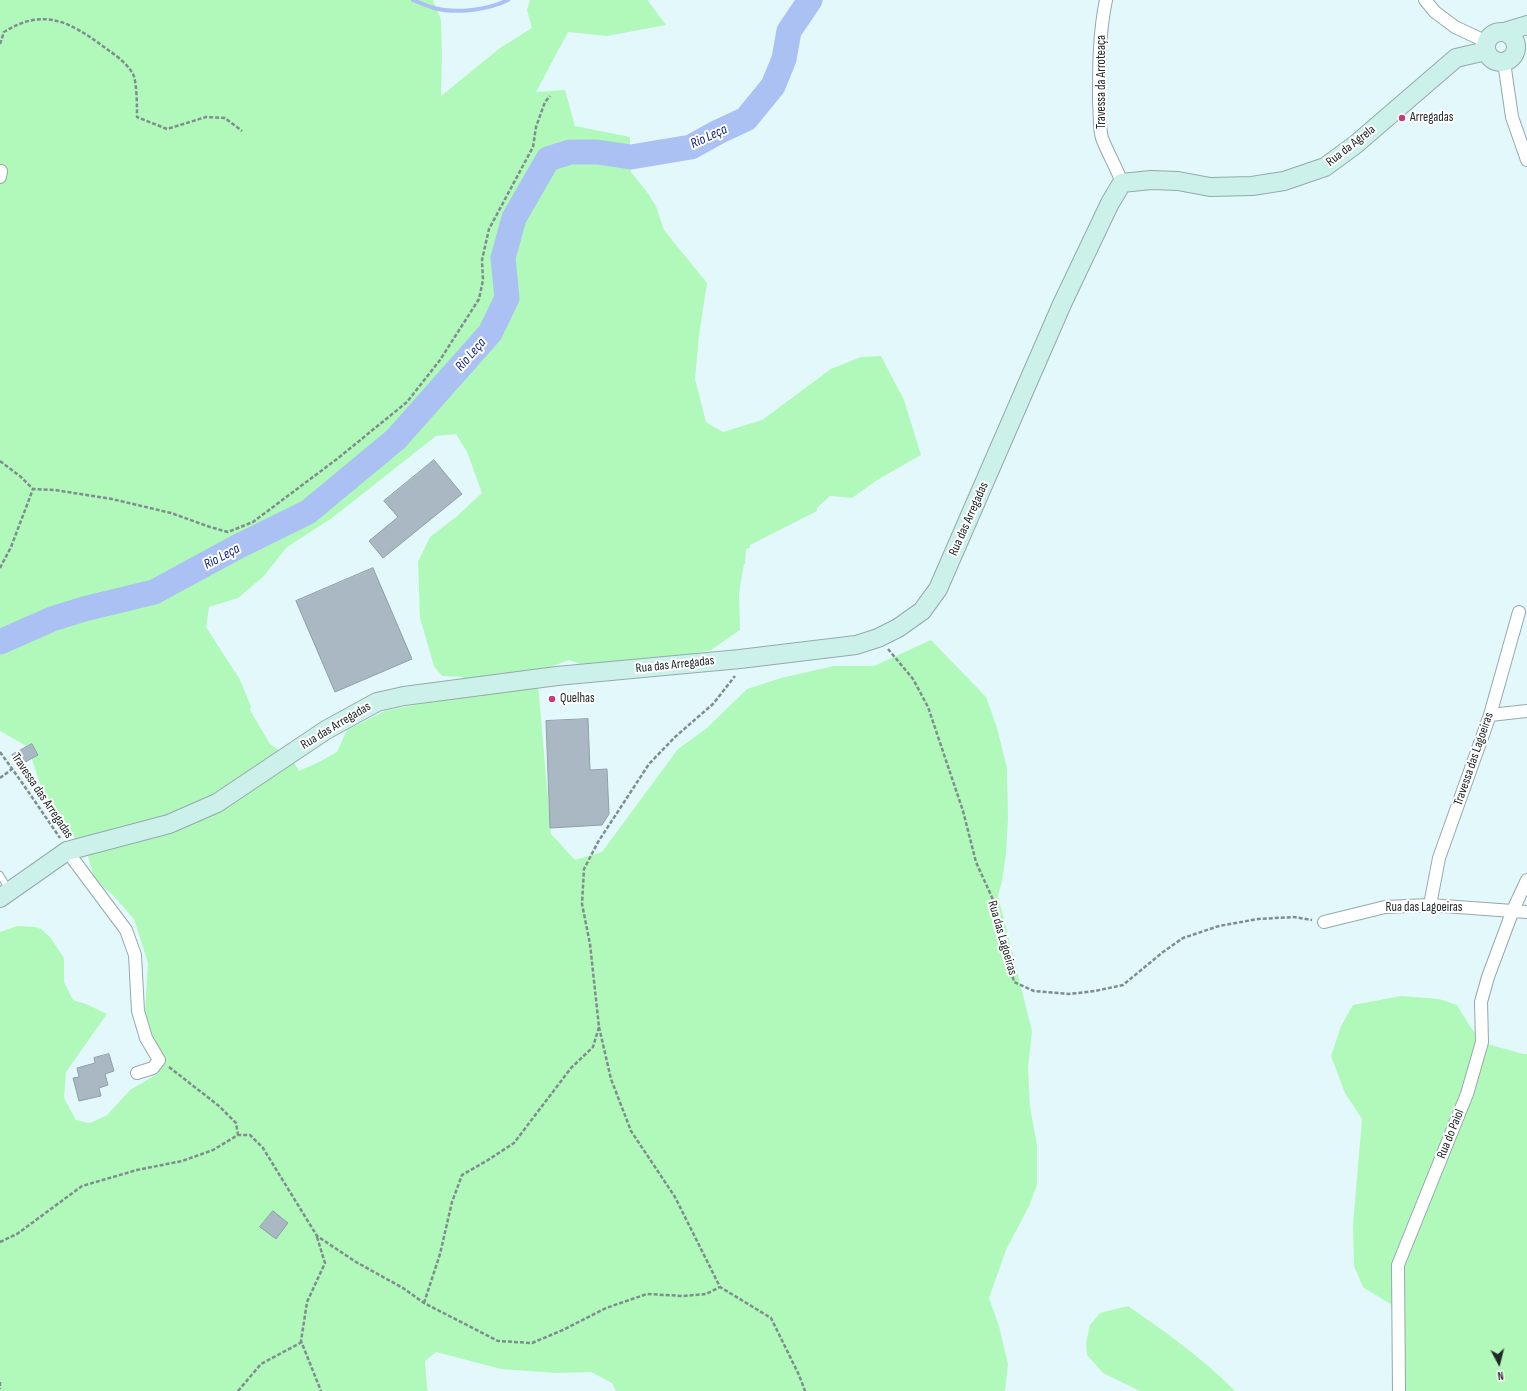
<!DOCTYPE html>
<meta charset="utf-8">
<style>
body{margin:0}
#map{position:relative;width:1527px;height:1391px;overflow:hidden;background:#e3f8fb;font-family:"Sofia Sans Condensed",sans-serif}
canvas{display:block}
.north{position:absolute;left:1479px;top:1343px;width:40px;height:40px;-webkit-text-stroke:3px #fff;paint-order:stroke;rotate:173deg;font-size:11px;font-weight:700;line-height:16px;text-align:center;color:#20282a}
.north::after{content:'';display:block;margin:auto;width:14px;height:18px;background:#20282a;clip-path:polygon(50% 0,100% 100%,50% 72%,0 100%)}
</style>
<div id="map">
<canvas width="1527" height="1391"></canvas>
<div class="north">N</div>
</div>
<script>
const ctx = document.querySelector('canvas').getContext('2d');
ctx.lineJoin = 'round';
function paint(path, color) { ctx.fillStyle = color; ctx.fill(path, 'evenodd'); }
function strokePath(path, color, width, dash) { ctx.strokeStyle = color; ctx.lineWidth = width; ctx.lineCap = dash ? 'butt' : 'round'; ctx.setLineDash(dash || []); ctx.stroke(path); }
function label(font, color, halo, rows, align = 'center') {
  ctx.font = font + ' "Sofia Sans Condensed",sans-serif'; ctx.lineWidth = 4; ctx.setLineDash([]); ctx.textBaseline = 'middle'; ctx.strokeStyle = halo; ctx.fillStyle = color; for (const [text, x, y, turn = 0] of rows) {
    ctx.save(); ctx.translate(x, y); ctx.rotate((+turn || 0) * Math.PI / 180); ctx.textAlign = isNaN(turn) ? turn : align; if (halo) ctx.strokeText(text, 0, 0); ctx.fillText(text, 0, 0); ctx.restore();
  }
}
const green = new Path2D(`
 M0,0H433L441,20L442,58L441,96L500,48L532,28L527,10L530,0H649L648,1L666,25L607,36L568,32L536,92L565,90L575,126L630,137L631,172L647,192L656,206L664,230L707,283L699,335L695,379L706,422L723,432L762,420L831,369L861,357L881,356L904,400L921,455L877,480L852,498L830,496L817,508V511L750,545V548L746,549L745,564H744L739,593L740,630L711,650L636,666L592,668L569,660L537,672L551,834L575,860L602,852L678,749L707,728L747,689L781,678L834,666H874L931,640L986,697L997,728L1007,768L1008,819L1006,855L1002,881L998,896L1032,1031L1028,1068L1030,1107L1037,1145V1185L1029,1206L1006,1250L989,1298L999,1326L1008,1364L1005,1391H616L612,1383L591,1372L556,1373L501,1369L436,1352L425,1361L427,1388L428,1391H0V932L17,926L35,927L41,929L50,937L64,958V982L73,1000L86,1004L107,1014L66,1072L64,1098L76,1120L88,1123L93,1122L107,1115L130,1090L159,1073V1051L155,1045L145,1014L148,963L134,919L112,894L95,881L88,856L43,793L28,747L0,731ZM456,434L467,452L482,493L456,517L430,537L418,562L420,618L434,666L442,676L463,677L454,694L430,702L385,711L347,730L337,752L319,762L299,771L292,759L270,744L250,710L251,706L239,678L206,627L209,607L238,598L263,577L287,547L332,518L436,436Z
 M1401,996L1439,999L1457,1005L1471,1028L1484,1043L1523,1054H1527V1391H1394L1397,1341L1392,1305L1363,1287L1354,1266L1353,1225L1362,1119L1345,1093L1331,1056L1341,1026L1353,1005Z
 M1128,1306C1165,1332 1203,1358 1235,1391H1140L1103,1373L1087,1355L1086,1343L1090,1325L1100,1313Z`);
const stream = new Path2D(`
 M413,0C420,3 427,6 434,8C456,14 488,10 508,0`);
const river = new Path2D(`
 M0,642L52,619L84,609L154,592L237,547L308,512L396,439L490,333L507,298L503,258L514,218L548,159L570,152H597L631,157L691,147L718,132L746,119L773,86L784,59L789,31L810,0`);
const building = new Path2D(`
 M434,460L462,494L383,558L369,541L398,517L384,501Z
 M373,568L412,659L335,692L296,601Z
 M588,719L590,770L607,769L609,814L602,825L550,828L546,721Z
 M32,744L38,755L18,766L12,755Z
 M109,1054L114,1071L105,1074L108,1085L99,1088L101,1096L79,1101L73,1078L79,1077L77,1068L95,1063L94,1058Z
 M273,1211L288,1223L276,1239L260,1227Z`);
const path = new Path2D(`
 M0,44L4,32C44,7 70,22 104,47C114,54 127,63 133,74C137,82 137,107 137,117L167,129L206,117L225,118L242,131
 M0,461L21,477L33,489L55,490L112,499L171,513L210,527L228,532L253,522L337,459L407,402L440,360L479,299L483,280L482,260L489,229L533,147L536,127L545,102L550,96
 M0,568L11,547L33,489
 M888,649L913,679L928,707L963,811L976,862L994,902L1014,982L1034,991L1069,994L1095,991L1123,985L1163,952L1183,938L1219,926L1258,919L1294,917L1312,920
 M0,752L23,784L60,838
 M0,778L12,769
 M599,1027L611,1079L631,1131L675,1197L720,1287L771,1318L799,1375L805,1391
 M169,1067L219,1106L236,1123L238,1135
 M317,1237L325,1263L307,1302L301,1341L321,1391
 M0,1242L17,1234L82,1186L137,1170L182,1161L213,1150L238,1135H250L263,1148L317,1236L356,1262L403,1288L424,1303L498,1341L532,1343L563,1330L606,1308L647,1294L683,1296L706,1294L720,1287
 M424,1303L440,1254L452,1202L462,1175L488,1160L514,1143L571,1068L593,1047L599,1027L590,944L582,904L584,869L598,842L649,764L675,737L713,704L735,676
 M0,1382V1389
 M238,1391L261,1364L302,1342`);
const lane = new Path2D(`
 M0,875L9,890`);
const street = new Path2D(`
 M1106,0C1099,33 1099,67 1099,101C1100,113 1099,128 1102,138C1108,154 1117,168 1122,183
 M1425,0L1435,12L1455,27L1487,42
 M1504,62L1512,117L1527,160
 M0,177L1,171
 M1490,715L1527,711
 M67,851L126,930L135,955L138,1011L146,1038L159,1060L153,1068L137,1073
 M1430,905L1439,858L1490,715L1519,612
 M1324,922L1385,907L1430,905L1527,912
 M1399,1391L1398,1265L1467,1094L1482,1042L1481,1002L1488,977L1513,910L1527,880`);
const secondary = new Path2D(`
 M1486 47a15 15 0 1 1 30 0a15 15 0 1 1-30 0Z
 M1504,32L1527,25
 M0,898L67,851L169,824L217,803L326,730L377,702L404,696L557,676L740,659L856,645L878,638L898,628L922,611L938,589L1062,304L1110,203L1122,183L1151,180L1178,181L1210,187L1252,186L1284,181L1325,167L1355,145L1456,58L1486,51`);
const markers = [
 [1402,118,4,"#c43d7d"],
 [552,699,4,"#c43d7d"]
];
const streetNames = [
 ["Travessa da Arroteaça",1102,82,-90],
 ["Rua da Agrela",1351,146,-38],
 ["Rua das Arregadas",969,519,-66],
 ["Rua das Arregadas",675,665,-6],
 ["Rua das Arregadas",336,726,-31],
 ["Travessa das Lagoeiras",1474,759,-71],
 ["Travessa das Arregadas",42,796,56],
 ["Rua das Lagoeiras",1424,908],
 ["Rua das Lagoeiras",1002,938,74],
 ["Rua do Paiol",1451,1134,-68]
];
const poiNames = [
 ["Arregadas",1410,118],
 ["Quelhas",560,699]
];
const waterNames = [
 ["Rio Leça",709,137,-25],
 ["Rio Leça",471,355,-49],
 ["Rio Leça",222,557,-28]
];
paint(green, '#b1f9ba');
strokePath(stream, '#abc1f3', 4);
strokePath(river, '#abc1f3', 25);
paint(building, '#a9b8c3');
strokePath(building, '#8f9ea8', 1);
strokePath(lane, '#95a9ac', 8);
strokePath(street, '#95a9ac', 14);
strokePath(secondary, '#95a9ac', 20);
strokePath(path, '#7f8d8f', 2.5, [4, 2]);
strokePath(lane, '#fff', 6);
strokePath(street, '#fff', 12);
strokePath(secondary, '#ccf1ea', 18);
for (const [x, y, r, color] of markers) { const dot = new Path2D(); dot.arc(x, y, r, 0, 2 * Math.PI); ctx.fillStyle = color; ctx.fill(dot); strokePath(dot, '#fff', 1.5); }
label('13px', '#20282a', '#fff', streetNames);
label('13px', '#20282a', '#fff', poiNames, 'left');
label('italic 14px', '#102480', '#fff', waterNames);
</script>
